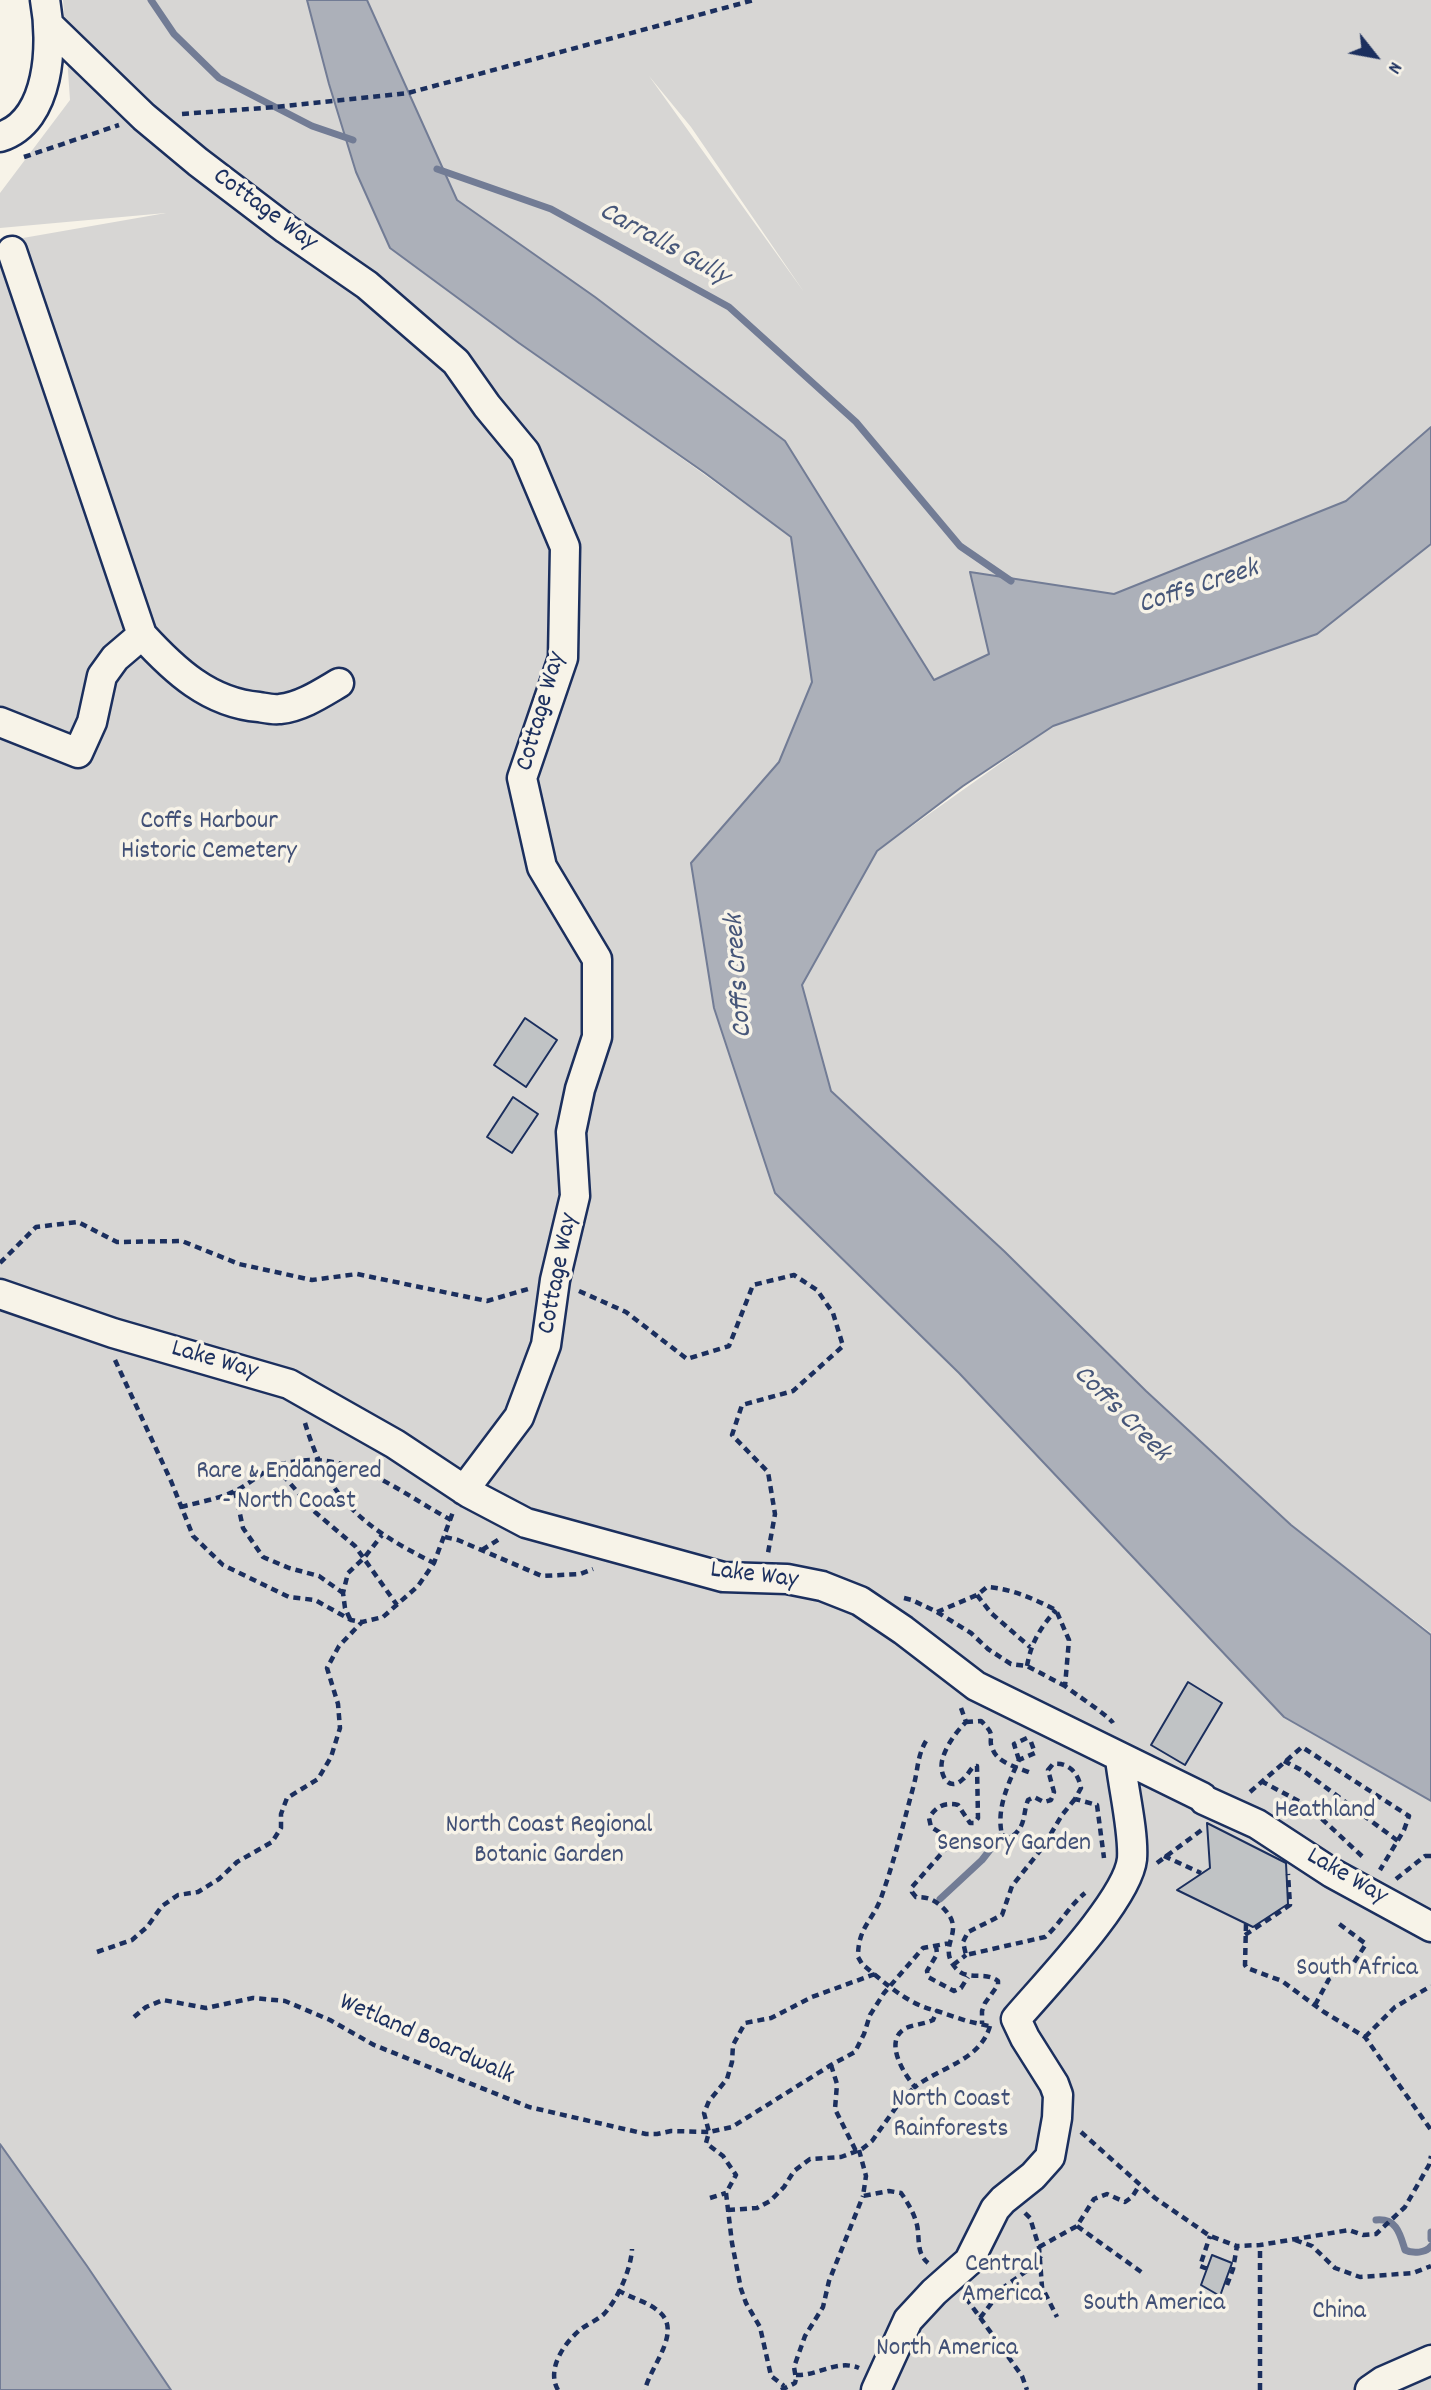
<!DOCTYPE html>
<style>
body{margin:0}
#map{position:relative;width:1431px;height:2390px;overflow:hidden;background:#f7f3e8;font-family:Dekko,sans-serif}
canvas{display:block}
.north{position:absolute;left:1340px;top:21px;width:70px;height:70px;-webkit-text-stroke:5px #f7f3e8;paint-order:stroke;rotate:121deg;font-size:19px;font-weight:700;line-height:28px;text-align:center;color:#1b2f5e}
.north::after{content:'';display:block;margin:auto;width:24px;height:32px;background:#1b2f5e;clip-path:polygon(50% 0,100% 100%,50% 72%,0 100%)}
</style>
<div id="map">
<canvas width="1431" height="2390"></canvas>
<div class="north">N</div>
</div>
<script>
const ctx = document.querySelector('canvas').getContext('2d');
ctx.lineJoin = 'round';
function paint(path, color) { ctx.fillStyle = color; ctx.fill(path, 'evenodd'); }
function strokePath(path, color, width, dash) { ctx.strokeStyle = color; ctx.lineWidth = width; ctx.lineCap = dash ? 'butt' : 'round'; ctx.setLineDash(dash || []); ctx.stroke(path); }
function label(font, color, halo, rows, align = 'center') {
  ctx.font = font + ' Dekko,sans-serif'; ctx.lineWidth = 7; ctx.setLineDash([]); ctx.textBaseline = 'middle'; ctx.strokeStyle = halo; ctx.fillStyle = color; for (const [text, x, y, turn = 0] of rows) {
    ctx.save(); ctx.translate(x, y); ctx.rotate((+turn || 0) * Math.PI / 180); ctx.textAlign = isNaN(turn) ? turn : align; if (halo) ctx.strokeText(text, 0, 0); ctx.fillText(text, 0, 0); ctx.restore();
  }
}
const green = new Path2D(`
 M63,0H308L390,248L791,537L812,682L779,762L691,864L714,1008L775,1193L959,1373L1284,1717L1431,1801V2390H171L0,2145V242L166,213L0,228V193L70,100Z
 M367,0H1431V427L1346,501L1114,594L971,573L989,654L934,680L785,441L595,297L456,200ZM649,76L691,127L804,292Z
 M1431,544V1633L1291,1525L1146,1391L831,1091L802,985L877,851L1053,726L1317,634Z`);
const water = new Path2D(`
 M307,0H367L457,200L595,297L785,441L934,680L989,654L970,572L1114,594L1346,501L1431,427V544L1317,634L1053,726L963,786L877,851L802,985L831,1091L1004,1251L1146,1391L1291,1525L1431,1635V1801L1284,1717L959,1373L775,1193L714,1008L691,863L779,762L812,682L791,537L705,473L519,343L390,248L356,172L329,84Z
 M0,2144L87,2266L171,2390H0Z`);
const stream = new Path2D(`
 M151,0L174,34L219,78L312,126L353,140
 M437,169L551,209L729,307L856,422L960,546L1011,581
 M940,1899L982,1860L1000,1837
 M1376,2220C1397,2218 1400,2234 1405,2250C1413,2254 1426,2253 1431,2246
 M1431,2232V2239`);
const building = new Path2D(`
 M525,1018L557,1040L526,1087L494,1065Z
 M513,1097L538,1114L512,1153L487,1137Z
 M1188,1682L1222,1703L1185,1765L1151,1745Z
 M1207,1823L1286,1863L1288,1904L1253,1927L1177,1890L1210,1868Z
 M1212,2255L1232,2263L1220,2296L1201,2285Z`);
const path = new Path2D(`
 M182,114L276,107L408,93L754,0
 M24,157L119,125
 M0,1263L36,1227L78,1222L117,1242L182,1241L239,1264L312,1280L357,1274L487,1301L528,1289
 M579,1291L626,1312L687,1359L729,1346L753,1285L794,1275L817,1290L833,1313L843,1346L793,1391L742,1405L732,1435L768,1472L775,1514L768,1553
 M115,1360L171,1481L193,1536L223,1565L289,1597L315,1600L351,1620L362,1622L383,1617L418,1586L434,1563L453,1512
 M305,1423C328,1500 364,1528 434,1563
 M275,1466L315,1512L355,1546L397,1605
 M235,1491L243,1528L263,1557L289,1568L319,1576L343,1593
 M181,1507C199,1502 220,1499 237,1490C249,1484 268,1468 278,1465C347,1445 395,1490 451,1520
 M445,1537L458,1540L542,1576L580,1574L593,1569
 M482,1550L501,1538
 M977,1595L991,1613L1030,1647
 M904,1598L912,1600L937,1612L977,1595L987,1587C1013,1589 1034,1599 1056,1610L1069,1640L1065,1686C1075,1694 1109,1716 1113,1723
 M937,1612L971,1633L988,1649L1011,1664L1027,1666L1065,1686
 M350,1619L345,1608L343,1593L348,1573L364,1558L382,1535
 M1027,1666C1031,1643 1040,1628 1056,1610
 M961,1708L966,1722C956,1732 945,1747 942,1761C939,1775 949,1793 963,1779C967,1776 970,1770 974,1766H977L978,1818L974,1823H970L958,1805C945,1802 936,1806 929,1818L931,1827L947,1837L948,1846L912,1887V1892L916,1897C927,1897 933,1899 941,1906C969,1931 937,1943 954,1966C966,1983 984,1970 998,1981V1985L985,2003L982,2011V2024
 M966,1722L981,1721C999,1738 986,1736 993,1750C998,1763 1019,1768 1031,1773
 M926,1741C917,1756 918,1771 913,1788C903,1825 894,1862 881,1898C872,1922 858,1927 858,1957L862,1964C884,1982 908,2005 937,2011
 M1031,1742L1035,1753L1019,1760C1008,1784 996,1809 1002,1835L1010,1838C1027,1826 1022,1816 1028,1800L1034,1797L1044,1802L1051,1800L1054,1792L1048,1770L1053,1764C1069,1762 1078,1773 1081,1788L1075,1799L1097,1805L1104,1858
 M1019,1760L1014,1744L1027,1738
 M1284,1761L1305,1772L1398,1841
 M1261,1781L1308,1806L1365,1859
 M1250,1792L1302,1747L1409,1816L1404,1830L1380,1870
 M1075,1799L1062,1815L1043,1847L1012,1886L1002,1915L968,1932L963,1942L966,1955L1045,1937C1060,1924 1069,1906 1085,1893
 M1164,1856L1201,1873
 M1157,1863L1203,1829
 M1396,1879L1425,1856H1431
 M1246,1924L1245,1965L1247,1968L1282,1981L1324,2012L1365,2037L1431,2130
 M1245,1935L1290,1905L1288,1874
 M936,1945L937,1954L927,1971L928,1977L954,1991L961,1988L968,1977
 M97,1952L132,1940L147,1927L162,1906L178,1895L198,1892L219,1879L237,1862L272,1842L281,1828V1814L287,1798L318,1779L331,1757L340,1728L338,1704L327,1668L339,1646L361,1623
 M953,1965L966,1955
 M875,1974L812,1997L771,2018L745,2023L733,2045L732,2062L727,2079L709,2101L704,2113L709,2132L732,2127L831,2065L855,2052L864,2034L870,2015L884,1993L923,1948L950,1943
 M1315,2005L1329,1979L1353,1964L1366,1944L1338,1923
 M134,2017L146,2007L163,2000L206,2008L253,1998L285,2001L330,2020L374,2045L529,2107L646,2134H657L671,2131L709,2132L706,2143L723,2156L736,2175L726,2193L732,2243L741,2289L746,2303L760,2327L771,2376L784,2386
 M990,2026C980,2061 940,2067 915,2087C903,2073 883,2040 906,2028C915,2024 925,2024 933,2020L937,2011L967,2021L993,2027
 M1365,2037L1395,2007L1431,1986
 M831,2065L837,2084L835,2109L856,2151
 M1081,2132L1155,2198L1210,2236L1237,2246
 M859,2150L866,2176L863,2196L889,2191L901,2193C908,2203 914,2213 917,2225C920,2239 916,2253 928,2263
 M710,2198L726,2193
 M728,2210L757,2208L770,2201L784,2187L794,2171L810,2159L841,2157L862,2149L872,2141L902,2099L915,2087
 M1025,2213L1030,2218L1039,2247L1042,2287L1057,2317
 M1077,2226L1144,2274
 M1295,2240L1312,2246L1335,2268L1360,2277L1413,2273L1431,2266
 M1039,2247L1077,2226L1094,2199L1107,2194L1125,2202L1132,2197L1139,2186
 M1205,2266V2268L1200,2266L1210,2236
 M1227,2285L1233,2269L1237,2246L1260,2245L1349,2230L1363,2235L1376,2234L1405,2207L1429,2165L1431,2156
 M618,2290C630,2298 646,2301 657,2310C685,2330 650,2366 645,2390
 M966,2298L1022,2376L1027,2390
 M980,2318L1004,2287L1035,2265L1041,2256
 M796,2375C818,2376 837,2359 859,2368
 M558,2390C546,2369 564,2343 581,2329C588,2324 597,2320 604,2314C618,2299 631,2269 632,2249
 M781,2390L795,2383L796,2379L794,2367L805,2336L823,2307L829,2281L863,2196
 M1260,2390V2245`);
const minor = new Path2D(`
 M50,26L144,117L198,162L286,229L367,285L456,362L487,406L525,452L565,547L563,658L522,778L542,867L597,959V1037L580,1089L571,1132L575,1196L555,1280L546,1345L519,1417L464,1490
 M0,137C51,121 53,43 45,0
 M142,635C174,670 209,703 259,707C265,708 273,710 280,709C301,707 322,693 339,683
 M0,722L78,753L92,722L102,676L115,658L142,635L12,251
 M0,1294L113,1333L289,1384L395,1444L469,1493L526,1523L723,1577L787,1579L822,1586L860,1601L903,1630L976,1686L1202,1797L1204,1800L1257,1824L1332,1873L1431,1927
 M876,2390L908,2320L934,2292L969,2261L995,2209L1003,2200L1033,2176L1050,2157L1057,2118L1058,2095L1054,2084L1025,2038L1016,2019C1045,1985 1128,1899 1132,1859C1134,1832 1123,1787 1120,1758
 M1370,2390L1383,2381L1431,2360`);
const streetNames = [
 ["Cottage Way",264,211,36],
 ["Cottage Way",543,712,-74],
 ["Cottage Way",560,1274,-79],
 ["Lake Way",214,1362,16],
 ["Lake Way",754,1577,7],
 ["Lake Way",1346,1878,30],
 ["Wetland Boardwalk",426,2041,24]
];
const parkNames = [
 ["Coffs Harbour",209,823],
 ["Historic Cemetery",209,853],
 ["Rare & Endangered",289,1473],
 ["- North Coast",289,1503],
 ["Heathland",1325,1812],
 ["North Coast Regional",549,1827],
 ["Botanic Garden",549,1857],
 ["Sensory Garden",1014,1845],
 ["South Africa",1357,1970],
 ["North Coast",951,2101],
 ["Rainforests",951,2131],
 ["Central",1002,2266],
 ["America",1002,2296],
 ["South America",1154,2305],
 ["China",1339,2313],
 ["North America",947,2350]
];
const waterNames = [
 ["Carralls Gully",663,246,29],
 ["Coffs Creek",1199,589,-18],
 ["Coffs Creek",741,976,-94],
 ["Coffs Creek",1120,1415,45]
];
paint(green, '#d7d6d4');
paint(water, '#acb0b9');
strokePath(water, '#727c95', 2);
strokePath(stream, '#727c95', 7);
paint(building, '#c0c3c5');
strokePath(building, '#1b2f5e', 2);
strokePath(minor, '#1b2f5e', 33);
strokePath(path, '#1b2f5e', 4.5, [7, 5]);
strokePath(minor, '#f7f3e8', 28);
label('26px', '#1b2f5e', '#f7f3e8', streetNames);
label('26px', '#415076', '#f7f3e8', parkNames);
label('italic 28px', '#465679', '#f7f3e8', waterNames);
</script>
